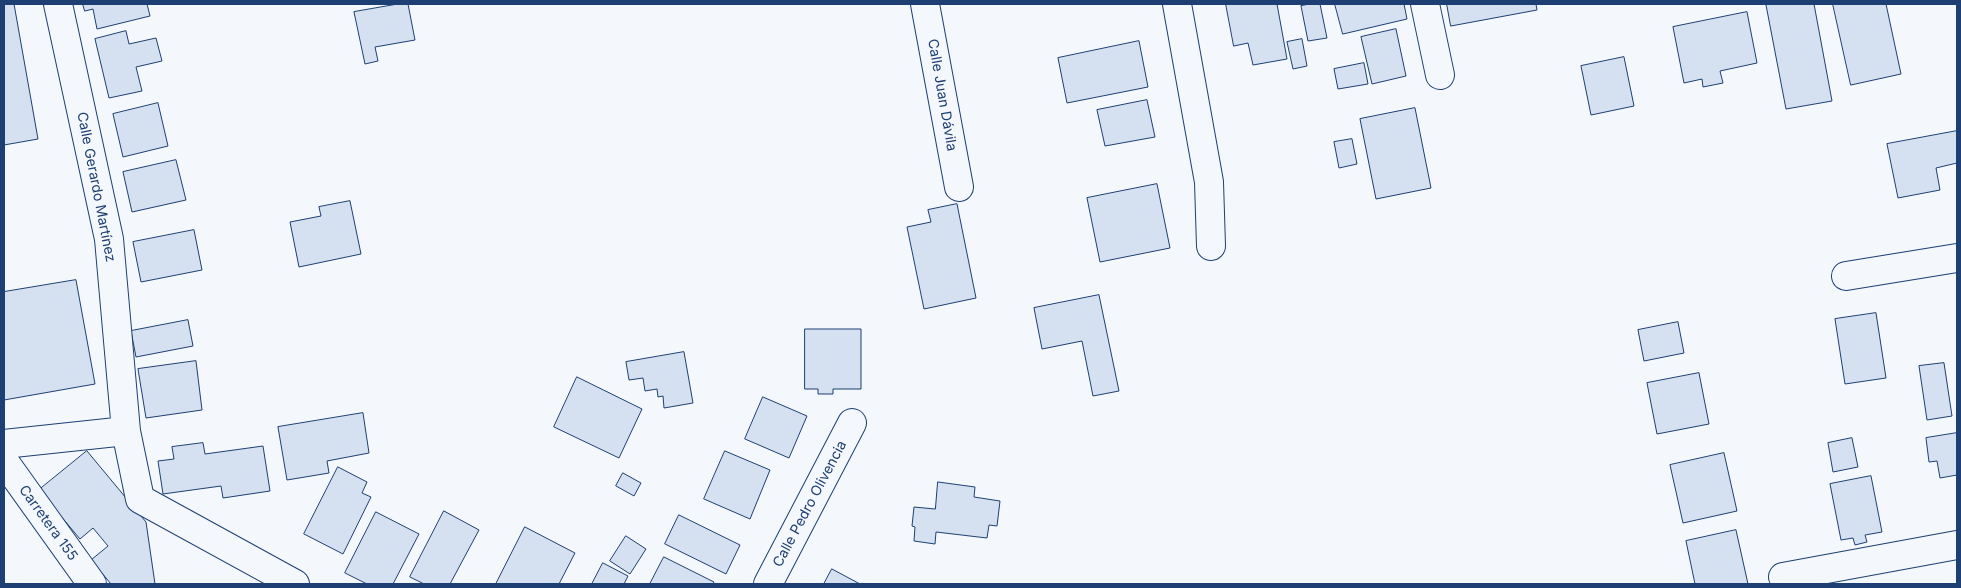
<!DOCTYPE html>
<meta charset="utf-8">
<style>
body{margin:0}
#map{position:relative;width:1961px;height:588px;overflow:hidden;background:#f4f7fb;font-family:Inter,sans-serif}
canvas{display:block}
.frame{position:absolute;inset:0;border:5px solid #1d3f73;pointer-events:none}
</style>
<div id="map">
<canvas width="1961" height="588"></canvas>
<div class="frame"></div>
</div>
<script>
const ctx = document.querySelector('canvas').getContext('2d');
ctx.lineJoin = 'round';
function paint(path, color) { ctx.fillStyle = color; ctx.fill(path, 'evenodd'); }
function strokePath(path, color, width, dash) { ctx.strokeStyle = color; ctx.lineWidth = width; ctx.lineCap = dash ? 'butt' : 'round'; ctx.setLineDash(dash || []); ctx.stroke(path); }
function label(font, color, halo, rows, align = 'center') {
  ctx.font = font + ' Inter,sans-serif'; ctx.lineWidth = 4; ctx.setLineDash([]); ctx.textBaseline = 'middle'; ctx.strokeStyle = halo; ctx.fillStyle = color; for (const [text, x, y, turn = 0] of rows) {
    ctx.save(); ctx.translate(x, y); ctx.rotate((+turn || 0) * Math.PI / 180); ctx.textAlign = isNaN(turn) ? turn : align; if (halo) ctx.strokeText(text, 0, 0); ctx.fillText(text, 0, 0); ctx.restore();
  }
}
const building = new Path2D(`
 M4,4H14L38,139L4,145Z
 M83,4H147L150,16L97,29L93,9L85,11Z
 M398,4H408L415,40L375,47L378,61L365,64L354,12Z
 M1226,4H1277L1287,59L1253,65L1248,43L1234,46Z
 M1310,4H1320L1327,38L1308,41L1301,6Z
 M1335,4H1404L1407,19L1343,34Z
 M1447,4H1536L1537,10L1451,26Z
 M1775,4H1814L1832,101L1786,109L1766,5Z
 M1833,4H1886L1901,74L1851,85Z
 M1747,12L1757,63L1720,71L1723,83L1703,87L1702,79L1684,83L1673,27Z
 M1396,29L1406,76L1372,84L1361,37Z
 M126,31L129,44L156,38L162,61L136,67L142,91L109,98L95,39Z
 M1302,39L1307,66L1293,69L1287,42Z
 M1139,41L1148,87L1067,103L1058,58Z
 M1624,57L1634,106L1591,115L1581,66Z
 M1364,63L1368,84L1338,89L1334,69Z
 M1147,100L1155,137L1105,146L1097,110Z
 M158,103L168,146L123,157L113,114Z
 M1415,108L1431,188L1376,199L1360,119Z
 M1957,131V163L1936,168L1940,190L1898,198L1887,144Z
 M1352,139L1357,164L1339,168L1334,142Z
 M176,160L186,200L132,212L123,172Z
 M1157,184L1170,248L1100,262L1087,198Z
 M350,201L361,254L299,267L290,222L321,216L319,207Z
 M957,204L976,298L924,309L907,227L931,222L928,210Z
 M194,230L202,270L141,282L133,242Z
 M76,280L95,384L4,400V292Z
 M1099,295L1119,391L1093,396L1082,341L1042,349L1034,308Z
 M1876,313L1886,378L1845,384L1835,319Z
 M188,320L193,346L136,357L131,331Z
 M1678,322L1684,353L1644,361L1638,330Z
 M805,329H861V389H833V394H818V389H805Z
 M684,352L693,403L664,408L663,396L658,397L657,389L645,391L643,378L629,380L626,362Z
 M196,361L202,410L146,418L138,369Z
 M1944,363L1952,416L1927,420L1919,366Z
 M1699,373L1709,424L1657,434L1647,383Z
 M577,377L642,409L619,458L554,427Z
 M763,397L807,416L789,458L745,439Z
 M363,413L369,453L327,461L329,473L287,480L278,427Z
 M1957,433V475L1940,478L1937,461L1929,462L1926,438Z
 M1852,438L1858,467L1833,472L1828,443Z
 M203,443L205,454L263,446L270,491L223,498L221,486L163,494L158,461L174,459L172,447Z
 M87,451L146,522L155,584H111L91,560L108,546L93,528L80,539L39,490Z
 M725,451L770,470L750,519L704,499Z
 M1724,453L1737,511L1683,523L1670,465Z
 M338,467L367,482L362,493L371,497L343,554L304,534Z
 M623,473L641,483L634,496L616,486Z
 M1871,476L1882,532L1865,535L1867,542L1855,545L1853,538L1841,540L1830,484Z
 M938,482L975,487L974,497L1000,501L997,526L989,525L987,538L936,532L935,544L914,541L915,527L912,526L914,507L935,509Z
 M444,511L479,530L450,584H424L410,577Z
 M376,512L419,534L393,584H367L345,573Z
 M679,515L740,545L726,574L665,544Z
 M525,527L575,553L559,584H496Z
 M1736,530L1748,584H1695L1686,541Z
 M626,536L646,549L630,574L610,561Z
 M664,557L714,582L713,584H650Z
 M603,563L628,576L624,584H592Z
 M832,569L860,584H824Z`);
const minor = new Path2D(`
 M58,4L109,239L126,431L140,499L295,584
 M925,4L959,187
 M1177,4L1209,182L1211,246
 M1425,4L1440,75
 M1846,276L1957,258
 M4,444L126,431
 M4,461L92,584
 M1783,577L1957,545
 M768,584L852,423`);
const streetNames = [
 ["Calle Juan Dávila",942,95,80],
 ["Calle Gerardo Martínez",96,187,79],
 ["Calle Pedro Olivencia",810,504,-62],
 ["Carretera 155",48,523,54]
];
paint(building, '#d5e0f0');
strokePath(building, '#1d3f73', 1);
strokePath(minor, '#1d3f73', 30);
strokePath(minor, '#f4f7fb', 28);
label('14px', '#1d3f73', '#f4f7fb', streetNames);
</script>
